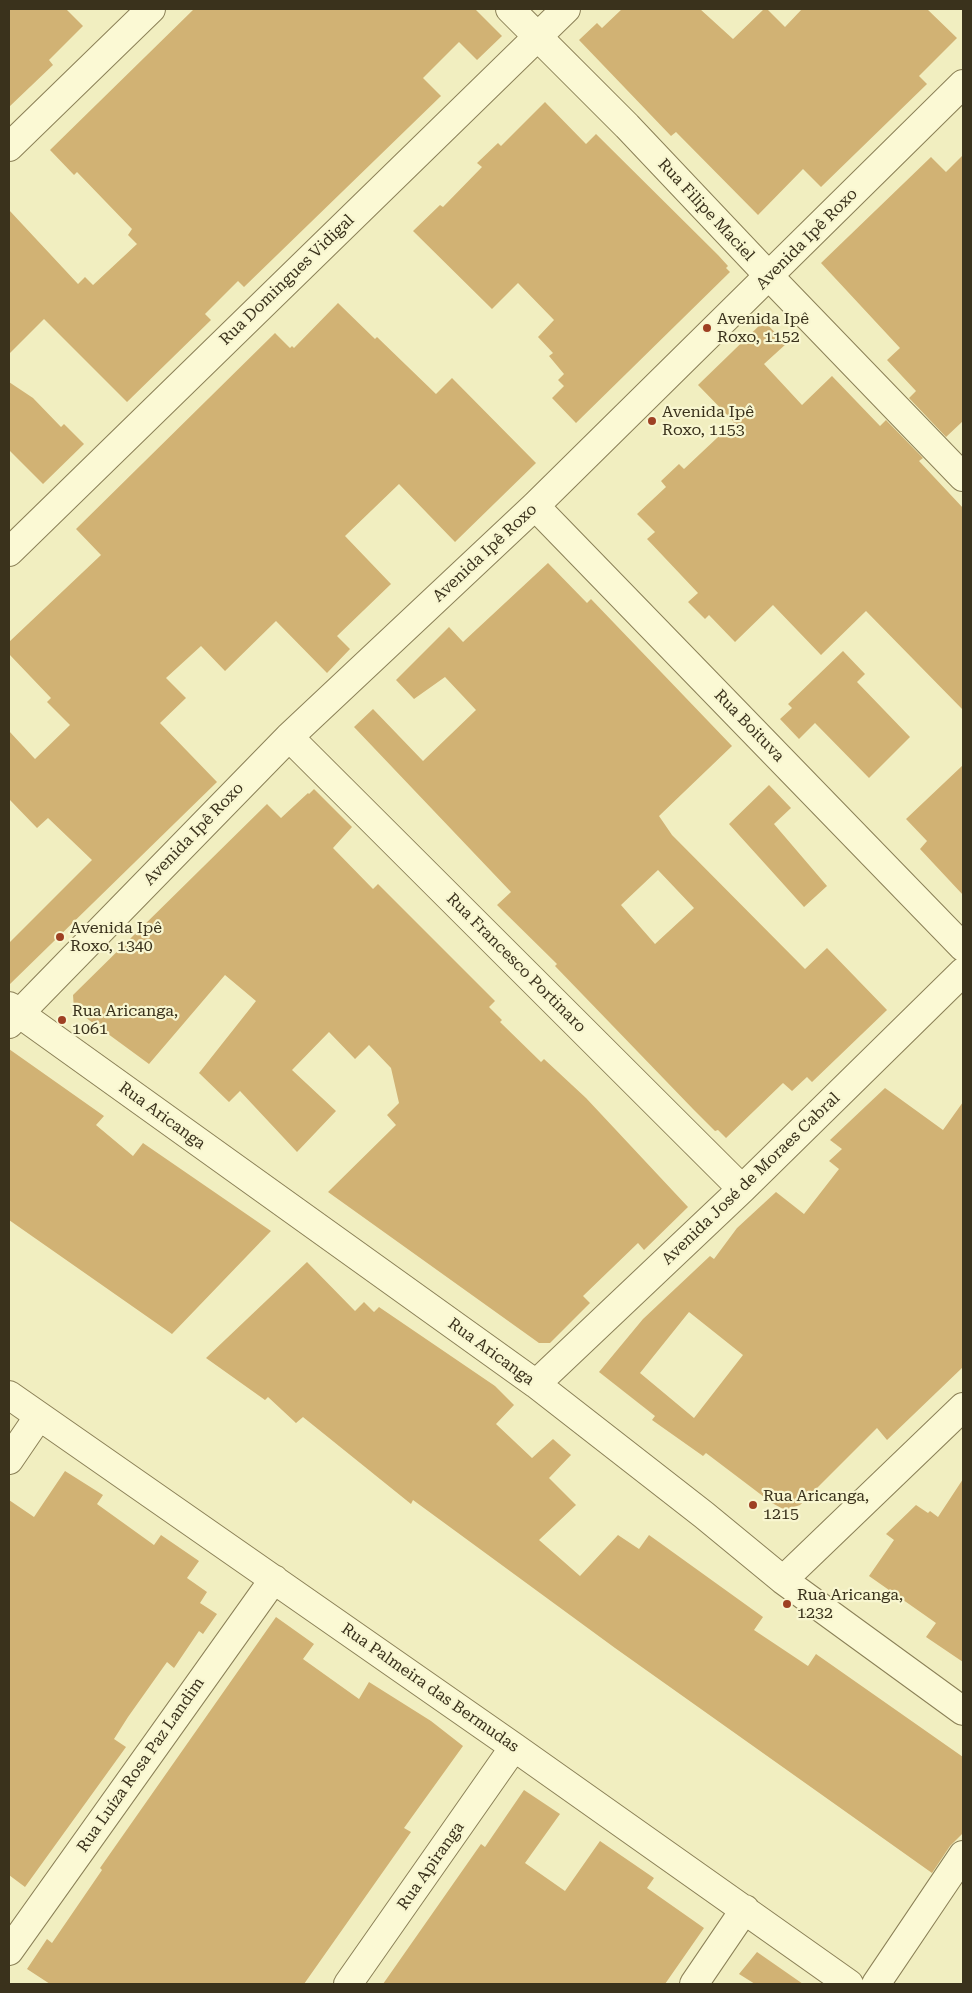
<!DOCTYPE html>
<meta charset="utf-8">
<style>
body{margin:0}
#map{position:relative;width:972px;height:1993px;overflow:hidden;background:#f1eec0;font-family:"Roboto Serif",serif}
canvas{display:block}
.frame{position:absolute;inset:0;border:10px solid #3a321c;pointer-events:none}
</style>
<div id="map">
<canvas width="972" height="1993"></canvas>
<div class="frame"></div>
</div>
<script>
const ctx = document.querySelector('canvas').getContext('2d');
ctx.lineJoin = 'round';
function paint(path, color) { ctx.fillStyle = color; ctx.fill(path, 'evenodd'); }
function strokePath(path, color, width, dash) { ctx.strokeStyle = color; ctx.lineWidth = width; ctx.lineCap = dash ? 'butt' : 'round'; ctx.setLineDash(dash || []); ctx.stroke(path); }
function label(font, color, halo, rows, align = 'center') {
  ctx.font = font + ' "Roboto Serif",serif'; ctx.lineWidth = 4.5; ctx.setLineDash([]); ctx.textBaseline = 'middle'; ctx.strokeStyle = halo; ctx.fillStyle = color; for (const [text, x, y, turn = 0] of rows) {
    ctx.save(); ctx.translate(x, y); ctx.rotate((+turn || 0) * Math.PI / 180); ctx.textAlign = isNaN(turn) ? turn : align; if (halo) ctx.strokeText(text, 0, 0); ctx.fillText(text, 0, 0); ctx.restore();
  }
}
const building = new Path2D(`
 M9,9H66L83,26L49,60L53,65L9,107Z
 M194,9H475L502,36L477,60L459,42L423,78L441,96L244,287L238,281L205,314L211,320L127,402L44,319L9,354V210L78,284L85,277L93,285L137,244L128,235L132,229L77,172L74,175L50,150Z
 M622,9H700L733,39L764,9H767L785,27L802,9H927L957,38L919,76L927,84L821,187L803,169L758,215L676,132L671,136L579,40L597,23L602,28Z
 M545,102L586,144L596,134L718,255L728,266L726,268L730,272L576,423L552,398L564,386L558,380L564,374L549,356L553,353L538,337L554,320L518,283L492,309L413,231L440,205L443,207L482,167L477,163L498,143L501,146Z
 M963,155V421L946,437L909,398L916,391L887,360L900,348L821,263L931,157L946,172Z
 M338,303L375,339L377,337L436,394L452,378L536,463L455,542L399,484L345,536L391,584L337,636L350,649L327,673L276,621L225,671L201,646L166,678L186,698L160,723L217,782L9,985V943L92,860L48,818L37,828L9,799V731L35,759L70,725L47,702L51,698L9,654V642L101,555L76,529L275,333L290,348L292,346L294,348Z
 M764,321L786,344L764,364L802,405L832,376L880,426L886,420L923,458L919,461L963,508V710L866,611L821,655L773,605L735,642L709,615L705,619L688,602L698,593L647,539L655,532L637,514L666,487L661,481L679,464L684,469L734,422L698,385Z
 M9,382L33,398L61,427L64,424L84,444L43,484L9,450Z
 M548,563L587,603L591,599L732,746L659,816L672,835L805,969L827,948L887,1010L812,1082L807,1077L792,1091L783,1083L726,1138L718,1130L715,1131L693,1109L555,966L557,964L497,905L511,892L354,727L373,709L423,761L476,710L445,677L414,699L396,680L449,627L463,642ZM658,870L694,908L655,944L621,905Z
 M843,651L865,674L857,682L910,737L869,778L815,723L799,739L780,719L792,708L788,704Z
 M963,765V895L920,849L927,841L906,819Z
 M769,785L791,808L774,824L827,886L804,907L729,824Z
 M314,789L352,827L333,848L373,889L378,884L495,1001L489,1007L502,1020L500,1022L541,1062L544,1059L586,1098L688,1207L644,1250L638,1243L583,1296L590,1303L550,1343H539L328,1192L396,1125L387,1115L399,1103L391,1068L369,1045L355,1059L329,1032L292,1070L336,1111L297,1152L240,1091L229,1102L199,1073L256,1001L225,975L149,1064L74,1009L73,995L267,804L281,818L308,793L309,794Z
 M9,1049L104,1116L96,1125L133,1156L143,1143L271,1231L172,1334L9,1220Z
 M885,1088L943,1130L963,1102V1367L887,1440L877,1428L800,1505L785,1510L772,1503L706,1453L703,1456L652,1420L655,1416L599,1372L643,1319L710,1256L714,1259L737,1228L776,1192L804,1214L839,1169L829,1161L842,1149L830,1140ZM689,1312L743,1355L694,1418L640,1373Z
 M307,1262L355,1311L364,1302L374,1312L379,1307L495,1386L514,1405L496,1424L532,1458L553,1439L571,1455L549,1478L576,1505L539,1540L580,1576L618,1535L639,1549L649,1535L763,1617L754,1630L808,1666L816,1654L963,1757V1833L950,1846L932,1873L615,1648L413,1500L411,1504L303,1417L296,1423L268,1397L265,1400L206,1358Z
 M65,1471L103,1495L97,1504L154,1545L161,1535L199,1561L187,1578L207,1592L200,1603L217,1614L203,1634L199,1631L174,1668L167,1662L128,1717L114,1739L126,1747L25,1887L9,1875V1500L34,1517Z
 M963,1479V1662L926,1637L936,1623L869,1576L894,1540L886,1534L916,1505L928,1513L930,1511L938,1517Z
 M276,1617L314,1644L303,1659L359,1699L369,1682L431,1721L463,1746L404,1828L411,1832L304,1984H50L27,1969L47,1939L52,1943L102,1870L100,1868Z
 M524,1790L560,1814L525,1863L565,1891L600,1841L654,1878L647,1888L704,1928L665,1984H383L481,1844L485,1847Z
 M757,1952L803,1984H755L739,1974Z`);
const minor = new Path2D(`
 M510,9L627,126L769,276L963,477
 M9,147L151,9
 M535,506L963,947
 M9,552L566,9
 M289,737L742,1189
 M9,1006L536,1384L704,1515L783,1580L963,1711
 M9,1024L289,737L535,506L963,84
 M536,1384L742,1189L963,972
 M9,1395L514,1747L849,1984
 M9,1460L39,1416
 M783,1580L963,1407
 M9,1951L274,1579
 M348,1984L514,1747
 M694,1984L745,1909
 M876,1984L963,1855`);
const markers = [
 [707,328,5,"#9e4023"],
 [652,421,5,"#9e4023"],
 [60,937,5,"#9e4023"],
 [62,1020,5,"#9e4023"],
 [753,1505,5,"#9e4023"],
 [787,1604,5,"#9e4023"]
];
const streetNames = [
 ["Rua Filipe Maciel",706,210,47],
 ["Avenida Ipê Roxo",807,239,-45],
 ["Rua Domingues Vidigal",287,280,-44],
 ["Avenida Ipê Roxo",485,553,-43],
 ["Rua Boituva",749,726,46],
 ["Avenida Ipê Roxo",194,834,-46],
 ["Rua Francesco Portinaro",516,963,45],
 ["Rua Aricanga",162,1116,36],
 ["Avenida José de Moraes Cabral",751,1179,-44],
 ["Rua Aricanga",491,1352,36],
 ["Rua Palmeira das Bermudas",430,1688,35],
 ["Rua Luíza Rosa Paz Landim",141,1765,-55],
 ["Rua Apiranga",431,1866,-55]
];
const poiNames = [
 ["Avenida Ipê",717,319],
 ["Roxo, 1152",717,337],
 ["Avenida Ipê",662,412],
 ["Roxo, 1153",662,430],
 ["Avenida Ipê",70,928],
 ["Roxo, 1340",70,946],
 ["Rua Aricanga,",72,1011],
 ["1061",72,1029],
 ["Rua Aricanga,",763,1496],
 ["1215",763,1514],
 ["Rua Aricanga,",797,1595],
 ["1232",797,1613]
];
paint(building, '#d1b274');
strokePath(minor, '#8b8057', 30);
strokePath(minor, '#fbf9d4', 28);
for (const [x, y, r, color] of markers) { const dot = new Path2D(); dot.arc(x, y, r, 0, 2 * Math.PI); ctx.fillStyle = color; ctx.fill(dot); strokePath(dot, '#f8f6d0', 2); }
label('16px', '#3a321c', '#f8f6d0', streetNames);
label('16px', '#3a321c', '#f8f6d0', poiNames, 'left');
</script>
